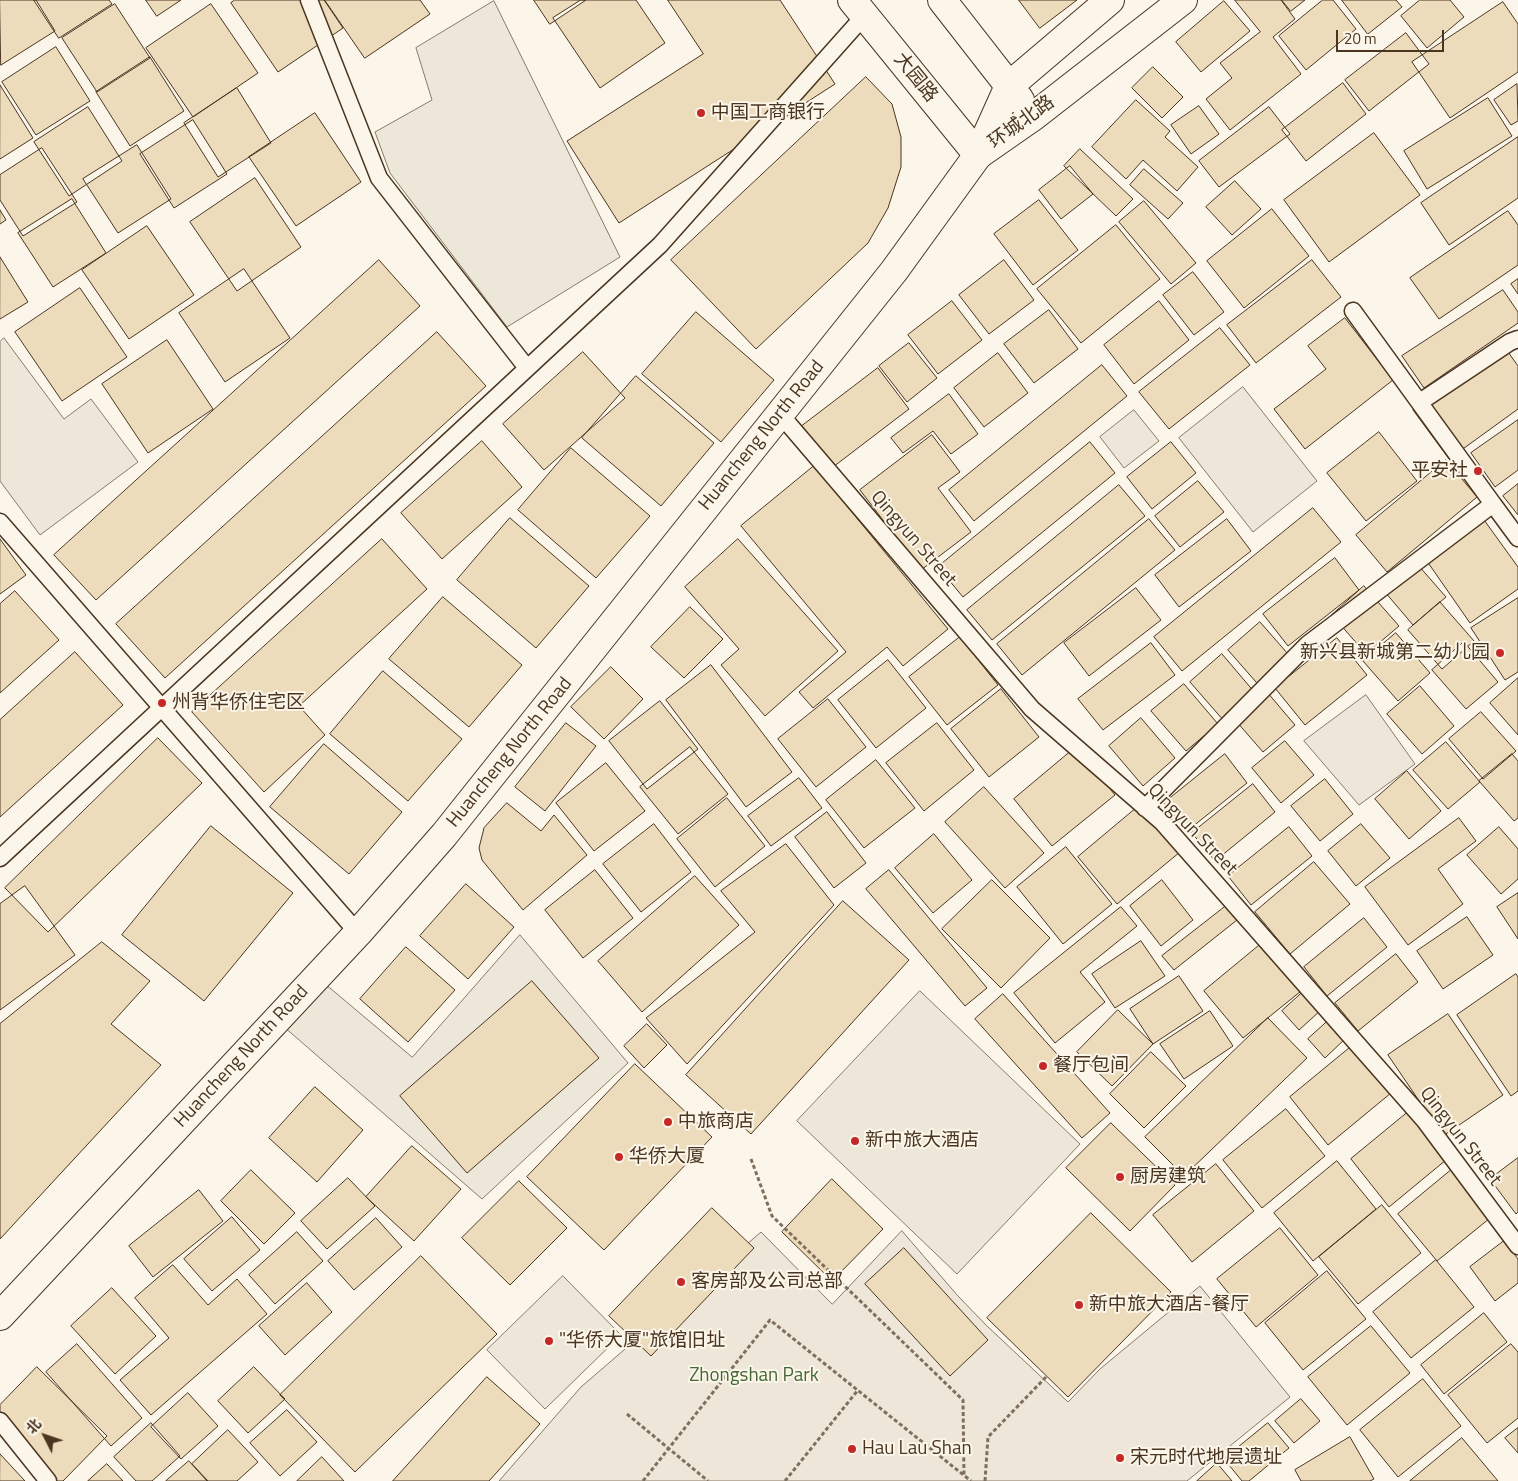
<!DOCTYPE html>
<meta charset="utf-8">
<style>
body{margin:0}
#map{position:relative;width:1518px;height:1481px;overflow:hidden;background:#fbf6e9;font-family:"Titillium Web","Noto Sans SC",sans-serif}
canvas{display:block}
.north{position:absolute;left:20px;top:1411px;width:50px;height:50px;-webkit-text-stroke:4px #fbf6e9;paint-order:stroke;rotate:311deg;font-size:14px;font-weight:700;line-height:20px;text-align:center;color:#4a3520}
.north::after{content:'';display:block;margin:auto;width:18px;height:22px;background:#4a3520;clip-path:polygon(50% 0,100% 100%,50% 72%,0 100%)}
.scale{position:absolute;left:1336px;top:30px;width:108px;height:22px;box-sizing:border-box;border:2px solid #4a3520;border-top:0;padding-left:6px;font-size:15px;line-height:18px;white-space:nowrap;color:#4a3520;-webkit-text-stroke:4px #fbf6e9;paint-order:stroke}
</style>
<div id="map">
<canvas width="1518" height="1481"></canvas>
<div class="north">北</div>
<div class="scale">20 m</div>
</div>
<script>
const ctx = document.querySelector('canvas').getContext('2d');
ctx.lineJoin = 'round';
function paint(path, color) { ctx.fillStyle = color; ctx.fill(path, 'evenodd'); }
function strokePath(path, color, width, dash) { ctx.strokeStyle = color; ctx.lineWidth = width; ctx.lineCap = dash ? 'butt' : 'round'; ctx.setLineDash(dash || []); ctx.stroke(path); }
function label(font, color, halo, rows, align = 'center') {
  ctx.font = font + ' "Titillium Web","Noto Sans SC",sans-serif'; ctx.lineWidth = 4; ctx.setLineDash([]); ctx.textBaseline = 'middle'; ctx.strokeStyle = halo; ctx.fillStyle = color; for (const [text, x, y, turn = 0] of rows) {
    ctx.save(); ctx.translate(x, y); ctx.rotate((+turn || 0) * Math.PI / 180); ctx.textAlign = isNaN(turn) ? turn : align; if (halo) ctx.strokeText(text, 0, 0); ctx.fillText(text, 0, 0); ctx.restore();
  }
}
const green = new Path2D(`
 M1243,387L1317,481L1253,532L1179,438Z
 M1134,410L1159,441L1124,468L1100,437Z
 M1366,695L1415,764L1359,805L1304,741Z
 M902,1231L958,1296L986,1325L1068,1402L1100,1369L1200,1286L1290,1397L1187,1481H499L581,1387L761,1232L832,1304Z`);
const parking = new Path2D(`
 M494,1L620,257L507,327L390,173L375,132L432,100L416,48Z
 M4,338L64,419L91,399L138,462L40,535L0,481V342Z
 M520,935L628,1063L482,1199L283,1026L324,983L412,1057Z
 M920,991L1080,1144L957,1274L797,1121Z
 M563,1276L621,1335L545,1409L487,1350Z`);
const building = new Path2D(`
 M0,0H36L55,31L1,65Z
 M34,0H109L112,4L59,38Z
 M146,0H181L157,16Z
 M235,0H324L343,28L278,72L231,3Z
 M325,0H420L430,14L365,58Z
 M534,0H586L550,24Z
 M581,0H636L665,43L600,88L553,18Z
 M668,0H780L835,84L619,223L567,141L703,54Z
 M1019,0H1077L1040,28Z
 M1235,0H1281L1295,19L1273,37L1301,74L1230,130L1206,99L1232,78L1220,63L1260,32Z
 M1282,0H1305L1291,11Z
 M1323,0H1333L1356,29L1306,70L1279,36Z
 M1342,0H1396L1402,7L1368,34Z
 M1420,0H1450L1464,17L1427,48L1401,16Z
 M1224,1L1250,31L1201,72L1176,42Z
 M1503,2L1518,24V72L1450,118L1412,62Z
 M115,4L150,58L97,92L62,38Z
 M211,4L258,73L193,117L146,48Z
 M1406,33L1429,64L1369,111L1345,80Z
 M56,47L90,101L36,135L2,82Z
 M150,57L184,111L130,146L96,92Z
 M1153,67L1183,97L1162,118L1132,88Z
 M866,77L892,104L901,137V167L888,208L868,243L756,349L671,260Z
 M1343,83L1366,114L1306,161L1282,130Z
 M1517,84L1518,121L1511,125L1494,100Z
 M0,85L33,138L0,159Z
 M237,88L271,143L218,177L184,123Z
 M1488,98L1512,136L1427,189L1404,151Z
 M1136,100L1170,131L1165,137L1198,167L1177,191L1143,160L1126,179L1092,147Z
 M1199,106L1219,134L1191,154L1171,125Z
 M88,107L122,161L69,196L34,142Z
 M1269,107L1290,134L1219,187L1199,161Z
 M315,113L361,182L296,226L249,157Z
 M193,120L227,174L174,208L140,154Z
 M1374,133L1420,195L1329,262L1284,200Z
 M1518,137V198L1449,245L1421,203Z
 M137,145L171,199L118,233L83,179Z
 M42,148L77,202L23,236L0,200V175Z
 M1080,149L1133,199L1116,216L1064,166Z
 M1070,166L1093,194L1061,219L1039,190Z
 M1144,169L1183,203L1168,219L1130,185Z
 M255,178L301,247L237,291L190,222Z
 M1235,181L1261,209L1232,235L1206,207Z
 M72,199L106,253L53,287L18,233Z
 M1039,200L1078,250L1033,285L994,234Z
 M1144,201L1196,263L1171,284L1119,222Z
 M1272,209L1309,256L1244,308L1207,261Z
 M0,210L6,220L0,224Z
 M1508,211L1518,225V265L1439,319L1410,278Z
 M1116,225L1160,279L1081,343L1037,289Z
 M147,226L194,295L129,339L82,270Z
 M0,257L28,302L0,319Z
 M379,260L420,306L96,600L54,555Z
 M1004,260L1034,300L989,334L959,295Z
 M1312,260L1341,297L1256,363L1227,325Z
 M244,269L290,338L225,382L179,313Z
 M1193,272L1224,312L1194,335L1163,295Z
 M1518,279V294L1511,284Z
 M80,288L127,357L62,401L15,332Z
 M1503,290L1518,312V323L1424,388L1402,356Z
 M952,301L982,340L938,374L908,335Z
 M1159,301L1189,340L1134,384L1104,345Z
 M1049,310L1078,349L1034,383L1004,344Z
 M696,312L774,380L721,442L642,374Z
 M1345,318L1393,380L1305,449L1274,409L1326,369L1308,346Z
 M1220,328L1250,365L1169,429L1139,392Z
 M437,332L486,386L165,678L116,624Z
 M167,340L213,409L148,453L102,384Z
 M909,343L937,378L907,402L879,366Z
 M1503,345L1518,366V409L1449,459L1413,410Z
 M583,352L625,398L544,470L503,424Z
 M998,353L1028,393L984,427L954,388Z
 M1102,365L1127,396L974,521L949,490Z
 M878,368L909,409L833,467L802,426Z
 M636,376L714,443L661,506L582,438Z
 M949,394L978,434L951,454L933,431L903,453L891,438Z
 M1518,420V470L1495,487L1471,453Z
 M1379,432L1417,481L1366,521L1327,473Z
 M932,435L960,472L938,488L971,532L921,570L860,490Z
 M482,441L522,487L442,559L401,513Z
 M1090,442L1115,473L963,597L938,567Z
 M1171,442L1196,473L1152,509L1127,477Z
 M571,448L650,516L596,578L518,510Z
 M1446,460L1477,497L1387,572L1356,535Z
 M814,466L948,629L903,666L887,647L813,708L799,692L846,652L741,526Z
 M1198,481L1224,512L1180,547L1155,516Z
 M1518,484V515L1503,496Z
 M1119,485L1145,516L992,640L967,610Z
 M1313,508L1341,542L1182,671L1154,637Z
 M1479,513L1518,567V589L1470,623L1422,554Z
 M510,518L589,586L536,648L457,580Z
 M1149,519L1175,550L1022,675L997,644Z
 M1227,519L1251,551L1179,607L1155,575Z
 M0,539L26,575L0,594Z
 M382,539L427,589L299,706L325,735L264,792L192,712Z
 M738,539L838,651L765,716L721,665L739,649L685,587Z
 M1411,557L1446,597L1413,625L1379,585Z
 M1335,558L1359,590L1288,646L1263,614Z
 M1364,586L1399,626L1366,654L1332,615Z
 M1136,588L1161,620L1089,676L1064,643Z
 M15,591L59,640L0,693V604Z
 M443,597L522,665L469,727L389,659Z
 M1518,598V672L1505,680L1471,628Z
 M1440,602L1474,641L1442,669L1408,630Z
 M690,607L723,639L684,678L651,647Z
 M1260,622L1295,662L1263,690L1228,650Z
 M1396,633L1430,673L1398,701L1363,661Z
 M960,637L998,685L947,725L909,677Z
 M1337,638L1367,675L1305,725L1275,688Z
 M1464,642L1498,682L1466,709L1432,670Z
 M1151,643L1175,675L1103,730L1078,699Z
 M75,652L123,705L0,817V720Z
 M1222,654L1256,694L1224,721L1190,682Z
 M888,660L926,708L876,748L838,700Z
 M711,665L792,772L746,807L666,700Z
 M611,667L643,699L604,739L571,707Z
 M383,671L462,739L408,801L330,734Z
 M1518,678V735L1490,703Z
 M1184,684L1218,724L1186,751L1151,711Z
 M1261,685L1295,725L1263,752L1229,713Z
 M1420,686L1454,726L1422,754L1387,714Z
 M1001,689L1039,737L989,777L951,729Z
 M828,699L866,747L816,787L778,739Z
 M660,701L698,749L647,789L609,741Z
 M1481,712L1516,751L1483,779L1449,739Z
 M1141,718L1175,758L1143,786L1109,746Z
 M566,723L596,746L545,811L515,787Z
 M937,723L974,770L924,811L886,763Z
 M158,738L202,783L48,932L5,888Z
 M1285,741L1314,775L1281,803L1252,768Z
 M1446,742L1480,782L1448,809L1413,770Z
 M324,744L402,812L349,874L270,807Z
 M690,747L728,794L678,834L640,787Z
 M1076,747L1115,795L1052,846L1014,799Z
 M1225,754L1247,783L1187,831L1164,803Z
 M1512,754L1518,761V818L1514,821L1479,781Z
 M876,760L915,808L864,848L826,800Z
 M606,763L645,811L594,851L556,803Z
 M1407,771L1441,811L1409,839L1375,799Z
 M799,778L822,808L771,846L748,816Z
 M1325,779L1353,814L1320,841L1291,806Z
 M1253,784L1275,812L1215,861L1192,833Z
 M984,787L1044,853L1005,888L945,822Z
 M727,798L765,846L715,887L677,839Z
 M507,803L541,831L554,815L587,855L523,910L482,860L479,848L484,828Z
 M1140,805L1180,852L1117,904L1078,857Z
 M827,812L866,863L834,888L795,837Z
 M1459,818L1476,841L1438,869L1463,904L1408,945L1365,887Z
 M654,824L691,872L641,912L603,864Z
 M1361,824L1390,858L1356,886L1328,851Z
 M211,826L293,893L204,1001L122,935Z
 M1289,827L1312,856L1251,905L1228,876Z
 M1499,827L1518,849V879L1501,894L1467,855Z
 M934,834L972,880L933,913L895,868Z
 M786,844L834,905L687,1064L646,1018L755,932L721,891Z
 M1066,847L1112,904L1063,944L1017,887Z
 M1314,862L1350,904L1290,954L1255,912Z
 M595,870L633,918L583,958L545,910Z
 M889,870L987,988L965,1006L866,889Z
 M695,876L739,925L642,1012L598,961Z
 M992,880L1050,938L1001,988L942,929Z
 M1162,880L1193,920L1161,946L1130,906Z
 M466,884L514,927L468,979L420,936Z
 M25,886L75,955L0,1010V904Z
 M1518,893V939L1497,907Z
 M843,901L909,960L751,1134L686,1075Z
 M1226,906L1237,920L1174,970L1162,956Z
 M1121,907L1137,926L1080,972L1105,1002L1055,1043L1014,993Z
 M1467,917L1493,955L1443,989L1417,951Z
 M1364,918L1387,947L1327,996L1304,967Z
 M1267,939L1306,987L1243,1038L1204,991Z
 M1141,941L1165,976L1115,1008L1092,974Z
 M102,942L150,981L111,1024L161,1065L0,1239V1024Z
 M406,947L455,990L408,1042L360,999Z
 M1396,954L1418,982L1358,1031L1335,1003Z
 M1516,974L1518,977V1091L1511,1096L1457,1015Z
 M1179,976L1203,1011L1153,1044L1130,1009Z
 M532,981L599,1058L467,1173L400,1096Z
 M1304,991L1321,1010L1299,1030L1282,1011Z
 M1003,994L1110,1113L1082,1138L975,1019Z
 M1118,1010L1153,1044L1112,1086L1077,1052Z
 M1210,1011L1233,1046L1184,1079L1160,1044Z
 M1448,1014L1503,1095L1443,1136L1388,1055Z
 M1268,1018L1307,1058L1184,1176L1145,1137Z
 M1329,1020L1346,1038L1325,1058L1308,1039Z
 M647,1024L667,1045L644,1068L624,1046Z
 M1352,1046L1391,1093L1328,1145L1290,1097Z
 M1151,1052L1186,1086L1144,1128L1110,1094Z
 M635,1064L712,1137L604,1250L527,1177Z
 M315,1087L363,1130L317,1182L269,1138Z
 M1413,1108L1452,1155L1389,1207L1351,1159Z
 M1286,1109L1325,1156L1262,1208L1223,1160Z
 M1111,1123L1175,1185L1130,1231L1066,1168Z
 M412,1146L461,1189L414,1241L366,1197Z
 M1518,1158V1212L1516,1214L1490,1179Z
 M1337,1161L1376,1209L1313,1261L1274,1213Z
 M1461,1162L1500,1210L1437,1261L1398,1214Z
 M1216,1164L1254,1211L1192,1262L1153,1215Z
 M251,1170L295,1213L264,1244L221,1201Z
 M348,1178L375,1206L327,1249L301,1221Z
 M832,1179L883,1229L832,1281L782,1232Z
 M519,1181L567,1228L510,1285L462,1238Z
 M199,1190L223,1221L153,1277L129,1246Z
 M1382,1205L1421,1253L1358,1304L1319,1257Z
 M712,1208L754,1248L651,1356L609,1316Z
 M1091,1213L1171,1292L1068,1397L987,1318Z
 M232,1217L260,1250L212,1291L184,1259Z
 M376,1218L402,1247L354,1290L328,1261Z
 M1280,1228L1318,1275L1256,1327L1217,1279Z
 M297,1232L323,1261L275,1304L249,1275Z
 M1504,1241L1518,1259V1283L1495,1301L1470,1267Z
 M904,1248L988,1340L950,1376L865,1284Z
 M421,1256L497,1334L355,1472L280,1395Z
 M1436,1260L1474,1307L1411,1358L1373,1312Z
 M173,1265L208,1305L237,1279L267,1314L151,1415L120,1380L169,1338L135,1298Z
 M1327,1271L1366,1319L1303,1370L1265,1323Z
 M307,1283L332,1312L285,1355L259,1326Z
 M112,1288L156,1336L115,1374L71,1326Z
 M1484,1313L1507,1342L1444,1394L1421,1365Z
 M1371,1326L1410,1373L1347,1425L1308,1377Z
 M77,1344L142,1418L111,1446L46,1372Z
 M1511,1344L1518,1352V1418L1487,1443L1448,1395Z
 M37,1367L107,1436L63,1481H56L0,1426V1405Z
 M254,1367L285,1399L248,1433L218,1401Z
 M487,1377L540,1424L489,1481H393Z
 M1423,1379L1461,1426L1398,1477L1360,1430Z
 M188,1393L218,1426L181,1459L151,1427Z
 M1301,1399L1320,1421L1294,1443L1275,1421Z
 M287,1410L317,1442L280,1476L250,1443Z
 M151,1423L180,1456L152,1481H136L114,1457Z
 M1268,1423L1289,1448L1249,1481H1242L1224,1459Z
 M1518,1428V1453L1505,1438Z
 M228,1430L258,1462L237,1481H208L192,1464Z
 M1350,1437L1374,1479L1370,1481H1301L1295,1470Z
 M1462,1438L1498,1481H1410Z
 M0,1454L25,1481H0Z
 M322,1457L344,1481H297Z
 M189,1461L207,1481H166Z
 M1217,1463L1232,1481H1197Z
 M107,1464L123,1481H88Z`);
const path = new Path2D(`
 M751,1159L772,1216L963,1400L964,1475
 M627,1414L708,1481
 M643,1481L770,1320L971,1481
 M785,1481L858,1390
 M985,1481L988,1437L1047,1376`);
const lane = new Path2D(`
 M309,0L379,178L527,368
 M1420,402L1510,342L1518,339
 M780,414L1032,709L1162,822L1425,1121L1518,1246
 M1493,504L1518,538
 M0,522L358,933
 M1145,808L1308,644L1493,504L1353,311
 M0,858L660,245L864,16
 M0,1421L48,1481`);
const street = new Path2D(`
 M0,1316L358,933L444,835L894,271L978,155`);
const secondary = new Path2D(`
 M852,0L978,155
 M942,0L1020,100
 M978,155L1034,116L1183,0
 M978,155L1009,86L1110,0`);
const markers = [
 [701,113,5,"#c62828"],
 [1478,471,5,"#c62828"],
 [1500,653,5,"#c62828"],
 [162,703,5,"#c62828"],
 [1043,1066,5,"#c62828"],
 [668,1122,5,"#c62828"],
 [855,1141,5,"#c62828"],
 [619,1157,5,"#c62828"],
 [1120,1177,5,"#c62828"],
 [681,1282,5,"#c62828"],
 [1079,1305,5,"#c62828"],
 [549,1341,5,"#c62828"],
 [852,1449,5,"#c62828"],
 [1120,1458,5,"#c62828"]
];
const streetNames = [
 ["大园路",915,78,51],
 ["环城北路",1022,123,-36],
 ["Huancheng North Road",762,436,-51],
 ["Qingyun Street",913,539,49],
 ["Huancheng North Road",510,753,-51],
 ["Qingyun Street",1192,830,46],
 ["Huancheng North Road",242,1057,-47],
 ["Qingyun Street",1460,1137,52]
];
const poiNames = [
 ["中国工商银行",711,113],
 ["平安社",1468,471,"right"],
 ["新兴县新城第二幼儿园",1490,653,"right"],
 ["州背华侨住宅区",172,703],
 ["餐厅包间",1053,1066],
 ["中旅商店",678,1122],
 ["新中旅大酒店",865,1141],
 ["华侨大厦",629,1157],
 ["厨房建筑",1130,1177],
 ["客房部及公司总部",691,1282],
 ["新中旅大酒店-餐厅",1089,1305],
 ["\"华侨大厦\"旅馆旧址",559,1341],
 ["Hau Lau Shan",862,1449],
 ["宋元时代地层遗址",1130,1458]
];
const parkNames = [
 ["Zhongshan Park",754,1376]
];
paint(green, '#ede6d9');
strokePath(green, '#887966', 1);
paint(parking, '#ede7d9');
strokePath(parking, '#887966', 1);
paint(building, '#ecdcbc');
strokePath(building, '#4a3520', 1);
strokePath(lane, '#4a3520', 19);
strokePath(street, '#4a3520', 30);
strokePath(secondary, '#4a3520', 30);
strokePath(path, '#7f6f5c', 3, [4, 2.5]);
strokePath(lane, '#fbf6e9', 16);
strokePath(street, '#fbf6e9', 28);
strokePath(secondary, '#fbf6e9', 28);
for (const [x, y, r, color] of markers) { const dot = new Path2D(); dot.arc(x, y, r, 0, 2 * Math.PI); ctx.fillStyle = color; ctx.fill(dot); strokePath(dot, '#fbf6e9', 2); }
label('19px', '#4a3520', '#fbf6e9', streetNames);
label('19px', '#4a3520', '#fbf6e9', poiNames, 'left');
label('19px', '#436837', '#fbf6e9', parkNames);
</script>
